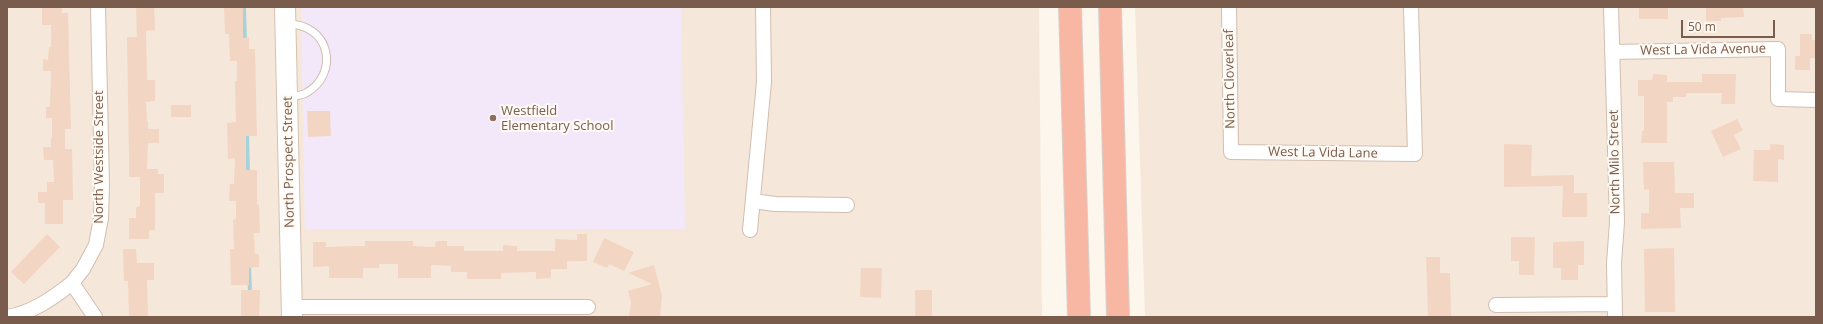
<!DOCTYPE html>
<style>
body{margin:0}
#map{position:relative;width:1823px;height:324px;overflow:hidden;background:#fdf6ec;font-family:"Open Sans",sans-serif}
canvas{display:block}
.frame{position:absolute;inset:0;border:8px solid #7a5c4d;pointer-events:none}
.scale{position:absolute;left:1681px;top:20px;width:94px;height:18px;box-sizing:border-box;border:2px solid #7a5c4d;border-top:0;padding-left:5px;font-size:12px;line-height:14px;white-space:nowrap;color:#7a5c4d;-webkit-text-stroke:3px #fffaf3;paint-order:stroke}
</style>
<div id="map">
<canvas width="1823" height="324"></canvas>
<div class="frame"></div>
<div class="scale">50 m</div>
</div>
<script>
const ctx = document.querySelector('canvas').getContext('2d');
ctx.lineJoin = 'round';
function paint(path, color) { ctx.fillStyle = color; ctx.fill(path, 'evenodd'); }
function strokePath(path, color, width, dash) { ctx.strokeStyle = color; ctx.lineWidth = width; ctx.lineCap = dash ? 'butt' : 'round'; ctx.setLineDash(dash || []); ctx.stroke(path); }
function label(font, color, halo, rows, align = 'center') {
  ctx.font = font + ' "Open Sans",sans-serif'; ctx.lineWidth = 4; ctx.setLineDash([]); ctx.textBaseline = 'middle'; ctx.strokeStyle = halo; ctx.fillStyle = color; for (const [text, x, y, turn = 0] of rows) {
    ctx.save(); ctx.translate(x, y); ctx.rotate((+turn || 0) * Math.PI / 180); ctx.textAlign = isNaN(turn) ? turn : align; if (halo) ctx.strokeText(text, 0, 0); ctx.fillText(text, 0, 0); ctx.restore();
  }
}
const residential = new Path2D(`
 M7,7H1039L1042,317H7Z
 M1135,7H1816V317H1145Z`);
const education = new Path2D(`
 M301,7H681L685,229H305Z`);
const stream = new Path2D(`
 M244,7L245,43
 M247,131L248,175
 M249,263L250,295`);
const building = new Path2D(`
 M42,7H62V13H68L71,129H65V149H72L73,200H63V224H45V203H38V192H47V182H54L53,160H44L43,147H51V138H52V118H46V107H50L51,71H43V59L48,60L49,47H51V25H42Z
 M136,7H154L155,30L146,31L147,80H155V101L146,102L147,121H148V129H159V143H148L147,169H158V174H164V193H155V230H149V239H129V218H136V207L140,206V177H129V160L127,37H137Z
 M224,7H243V38L249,37V49H255L257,136H246V170H257V205L259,204L260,233H254L255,254H259V267L249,268V285H231L230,249H234L233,220L236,219V201H229L230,184H234L235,158L228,159L227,123L236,122L235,81H237V61H230L229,34H225Z
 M1639,7H1668V19H1639Z
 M1706,7H1743L1744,17L1721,18V21H1706Z
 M1800,34H1812V40H1816V58H1810V70H1795V56H1800Z
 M1653,74L1667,75V82H1702V74H1736L1735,104H1721L1722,93H1686V97H1673V102H1667V143H1641L1642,131H1644V96H1638V80H1652Z
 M171,105H191V117H171Z
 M307,111H330L331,136L308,137Z
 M1737,119L1743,130L1734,135L1741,149L1723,157L1711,131Z
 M1504,144L1532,145L1531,176L1574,175V193H1587V217H1562L1563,186L1504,187Z
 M1770,144L1784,145V160L1778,159V182L1753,181L1754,150H1770Z
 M1643,162H1674L1675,193H1694V208H1680L1681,228L1641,229V213H1649V189L1644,190Z
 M47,234L60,247L24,284L11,272Z
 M577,234H587V261H567V269H551V278L536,279V272L501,273V279H467V272H451V266L431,265V278H398V264H379V268H363V278H329V266L313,267V242H326V247L353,246H365V241H413V246L435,247L436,241H447V246H464V251H503V245L517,246V251H555V239L577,240Z
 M1511,237H1535L1534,275H1519V261H1511Z
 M604,238L634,252L624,271L609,264L607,268L593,262Z
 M1584,241V265H1578V280H1561V268H1553V242Z
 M1674,248L1675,312H1645L1644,249Z
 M123,249H136L137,263H154V280H147L148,317H129L128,281H124Z
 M1426,257H1440V273H1450L1451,317H1428Z
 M654,265L662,296L660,317H629L631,302L628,291L652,284L628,273Z
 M861,268H882L881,298L860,297Z
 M241,290H260L259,317H241Z
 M915,290H932V317H915Z`);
const lane = new Path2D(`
 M286,24C331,23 340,74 306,93C301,96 293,96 288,97`);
const street = new Path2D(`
 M1229,7L1231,152L1415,154L1411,7
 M1611,7L1617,222L1614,263L1615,317
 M1612,52L1778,49V99L1816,100
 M753,201L775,204L847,205
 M750,230L764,82L763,7
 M1496,305L1615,304
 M292,307H588
 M7,317C32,313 53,298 72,283
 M95,317L72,283L83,269L96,245L101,218L102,185L98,7`);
const secondary = new Path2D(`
 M285,7L292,317`);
const highway = new Path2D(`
 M1070,7L1079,317
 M1110,7L1118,317`);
const markers = [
 [493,118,4,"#8d6e63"]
];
const streetNames = [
 ["West La Vida Avenue",1703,50,-1],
 ["North Cloverleaf",1230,79,-91],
 ["West La Vida Lane",1323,153,1],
 ["North Westside Street",99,157,-90],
 ["North Prospect Street",289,162,-91],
 ["North Milo Street",1615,162,-91]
];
const educationNames = [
 ["Westfield",501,111],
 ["Elementary School",501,126]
];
paint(residential, '#f5e8da');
paint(education, '#f3e8fa');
strokePath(stream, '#a5d3da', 4);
paint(building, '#f3d5c3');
strokePath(lane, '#d1beb0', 9);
strokePath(street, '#d1beb0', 16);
strokePath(secondary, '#d6c0b0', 22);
strokePath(highway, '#dad1cd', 24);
strokePath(lane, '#fff', 7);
strokePath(street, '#fff', 14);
strokePath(secondary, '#fff', 20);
strokePath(highway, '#f7b7a3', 22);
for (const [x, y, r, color] of markers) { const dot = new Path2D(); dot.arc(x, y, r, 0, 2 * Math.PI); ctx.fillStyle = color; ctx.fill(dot); strokePath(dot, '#fffaf3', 1.5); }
label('13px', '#7a5c4d', '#fffaf3', streetNames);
label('13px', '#785e54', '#fffaf3', educationNames, 'left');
</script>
